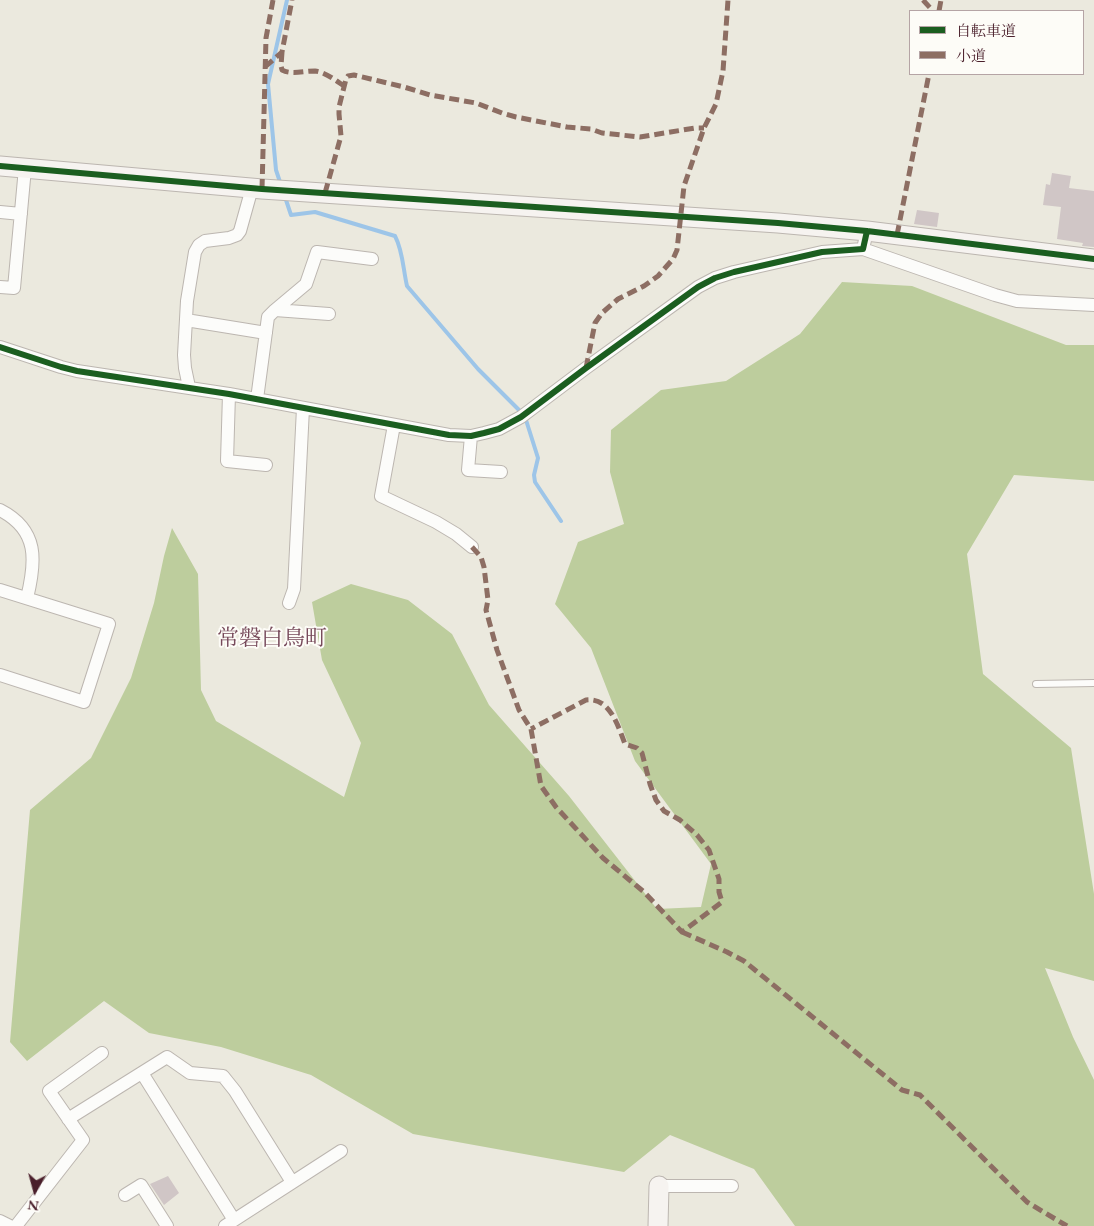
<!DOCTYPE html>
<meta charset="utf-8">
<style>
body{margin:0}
#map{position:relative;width:1094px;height:1226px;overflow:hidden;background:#ebe9de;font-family:"EB Garamond","Noto Serif JP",serif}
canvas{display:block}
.legend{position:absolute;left:909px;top:10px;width:175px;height:65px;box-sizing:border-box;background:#fdfcf7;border:1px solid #b5a4a5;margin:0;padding:6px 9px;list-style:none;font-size:15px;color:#4a1f2b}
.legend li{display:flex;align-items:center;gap:10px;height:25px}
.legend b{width:25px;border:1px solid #b5a4a5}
.north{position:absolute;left:10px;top:1166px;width:50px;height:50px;-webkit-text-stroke:4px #fdfcf7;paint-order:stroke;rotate:187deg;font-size:14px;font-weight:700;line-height:20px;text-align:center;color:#4a1f2b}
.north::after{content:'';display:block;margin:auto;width:18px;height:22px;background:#4a1f2b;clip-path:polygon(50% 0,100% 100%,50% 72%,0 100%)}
</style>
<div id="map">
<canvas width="1094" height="1226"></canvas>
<ul class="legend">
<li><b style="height:6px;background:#1b5e20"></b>自転車道</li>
<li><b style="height:6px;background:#8d6e63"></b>小道</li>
</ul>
<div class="north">N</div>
</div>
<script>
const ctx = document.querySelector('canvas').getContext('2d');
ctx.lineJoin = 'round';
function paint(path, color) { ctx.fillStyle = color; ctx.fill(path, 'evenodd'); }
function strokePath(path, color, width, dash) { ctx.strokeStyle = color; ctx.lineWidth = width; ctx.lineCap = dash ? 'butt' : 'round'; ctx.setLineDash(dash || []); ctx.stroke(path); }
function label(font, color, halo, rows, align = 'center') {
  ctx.font = font + ' "EB Garamond","Noto Serif JP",serif'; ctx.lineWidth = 4; ctx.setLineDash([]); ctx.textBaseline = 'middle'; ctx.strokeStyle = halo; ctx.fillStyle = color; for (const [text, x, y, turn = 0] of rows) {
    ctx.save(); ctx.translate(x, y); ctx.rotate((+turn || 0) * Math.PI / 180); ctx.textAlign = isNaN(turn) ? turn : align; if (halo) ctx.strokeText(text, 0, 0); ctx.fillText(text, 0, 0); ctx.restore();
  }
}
const forest = new Path2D(`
 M842,282L912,286L1066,345H1094V481L1014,475L967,554L983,674L1071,748L1094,894V981L1045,968L1073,1037L1094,1080V1226H795L754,1169L670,1135L624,1172L413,1134L311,1075L221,1047L149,1033L104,1001L27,1061L10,1042L30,810L91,758L131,678L154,603L164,556L172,528L198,574L201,690L216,721L344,797L361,743L322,660L312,602L351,584L408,600L452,634L489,705L569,796L657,909L701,907L711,864L635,761L591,648L555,604L578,542L624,524L610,472L611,430L661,390L726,381L800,334Z`);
const stream = new Path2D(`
 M281,185L276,170L268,84L287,0
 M285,197L291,215L315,212L395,236C403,251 403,269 407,286L478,369L520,411L526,420L538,458L534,475L535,482L561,521`);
const building = new Path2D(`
 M1052,173L1071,176L1069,188L1094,191V247L1082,246L1083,243L1057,239L1061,207L1043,205L1046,184L1050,185Z
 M917,210L939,213L937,227L914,224Z
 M168,1176L179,1193L164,1205L150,1184Z`);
const lane = new Path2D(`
 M1036,684L1094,683`);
const street = new Path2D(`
 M0,212L21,214
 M863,249L995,295L1017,301L1094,305
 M0,287L14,288L25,168
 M275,310L329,314
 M186,320L266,333
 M0,347L61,367L77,371L229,394L449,435L471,436L484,433L499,429L521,417L586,368L698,287L715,278L734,272L822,252L863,249L867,231
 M189,387L185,368L184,355L187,301L195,252L199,245L205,241L229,238L237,235L240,231L252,188
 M229,394L227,461L266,465
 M257,399L268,317L275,310L306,284L317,252L372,259
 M394,425L381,496L436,522L456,534L472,547
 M471,436L468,470L501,472
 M0,510C39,530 36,561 27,598
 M0,590L109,624L84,702L0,675
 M289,603L294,589L303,408
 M142,1073L234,1220
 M68,1119L167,1057L190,1073L223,1076L235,1091L292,1182
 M659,1186H732
 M125,1195L141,1185L167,1226
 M0,1221L10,1226
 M16,1226L83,1140L49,1091L102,1053
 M225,1226L341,1151`);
const secondary = new Path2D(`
 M0,166L262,189L778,223L867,231L1094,259
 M658,1226L659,1186`);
const quiet = new Path2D(`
 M923,0L933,11
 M939,11L941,0
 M282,52L281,66L282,70C292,75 303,71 315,71C325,72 335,80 344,86
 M265,67L282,52L292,0
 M262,189L266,38L273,0
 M325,193L341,136L339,114V107L346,79L348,76L354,75L404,87L430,95L476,103L502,113L516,117L567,127L591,129L602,133L640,137L695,128H704
 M897,235L929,74
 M586,368L595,323L602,313L618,299L644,286L658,276L673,259L677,250L684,186L704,128L716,104L723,71L728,0
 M472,547L481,557L484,567L488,600L486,610L497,650L519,710L531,729L541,786L556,807L603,858L644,892L682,932L722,902L719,892V879L709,850L697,835L680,820L664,811L656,800L650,784L642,753L637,748L625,744C618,726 610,697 586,700L531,729
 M682,932L727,952L744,961L902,1090L920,1095L1027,1202L1067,1226`);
const cycleway = new Path2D(`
 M0,166L262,189L778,223L867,231L1094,259
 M0,347L61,367L77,371L229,394L449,435L471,436L484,433L499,429L521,417L586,368L698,287L715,278L734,272L822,252L863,249L867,231`);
const quarterNames = [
 ["常磐白鳥町",272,639]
];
paint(forest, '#bdcd9d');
strokePath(stream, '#9dc5e8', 4);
paint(building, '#d0c6c6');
strokePath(lane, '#bcb6b0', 8);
strokePath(street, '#bcb6b0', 14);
strokePath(secondary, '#bcb6b0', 21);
strokePath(lane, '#fcfcfa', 6);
strokePath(street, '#fcfcfa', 12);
strokePath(secondary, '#f6f3f0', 19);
strokePath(quiet, '#8d6e63', 5, [10, 5]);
strokePath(cycleway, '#1b5e20', 6);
label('22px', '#774a5b', '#fdfcf7', quarterNames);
</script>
